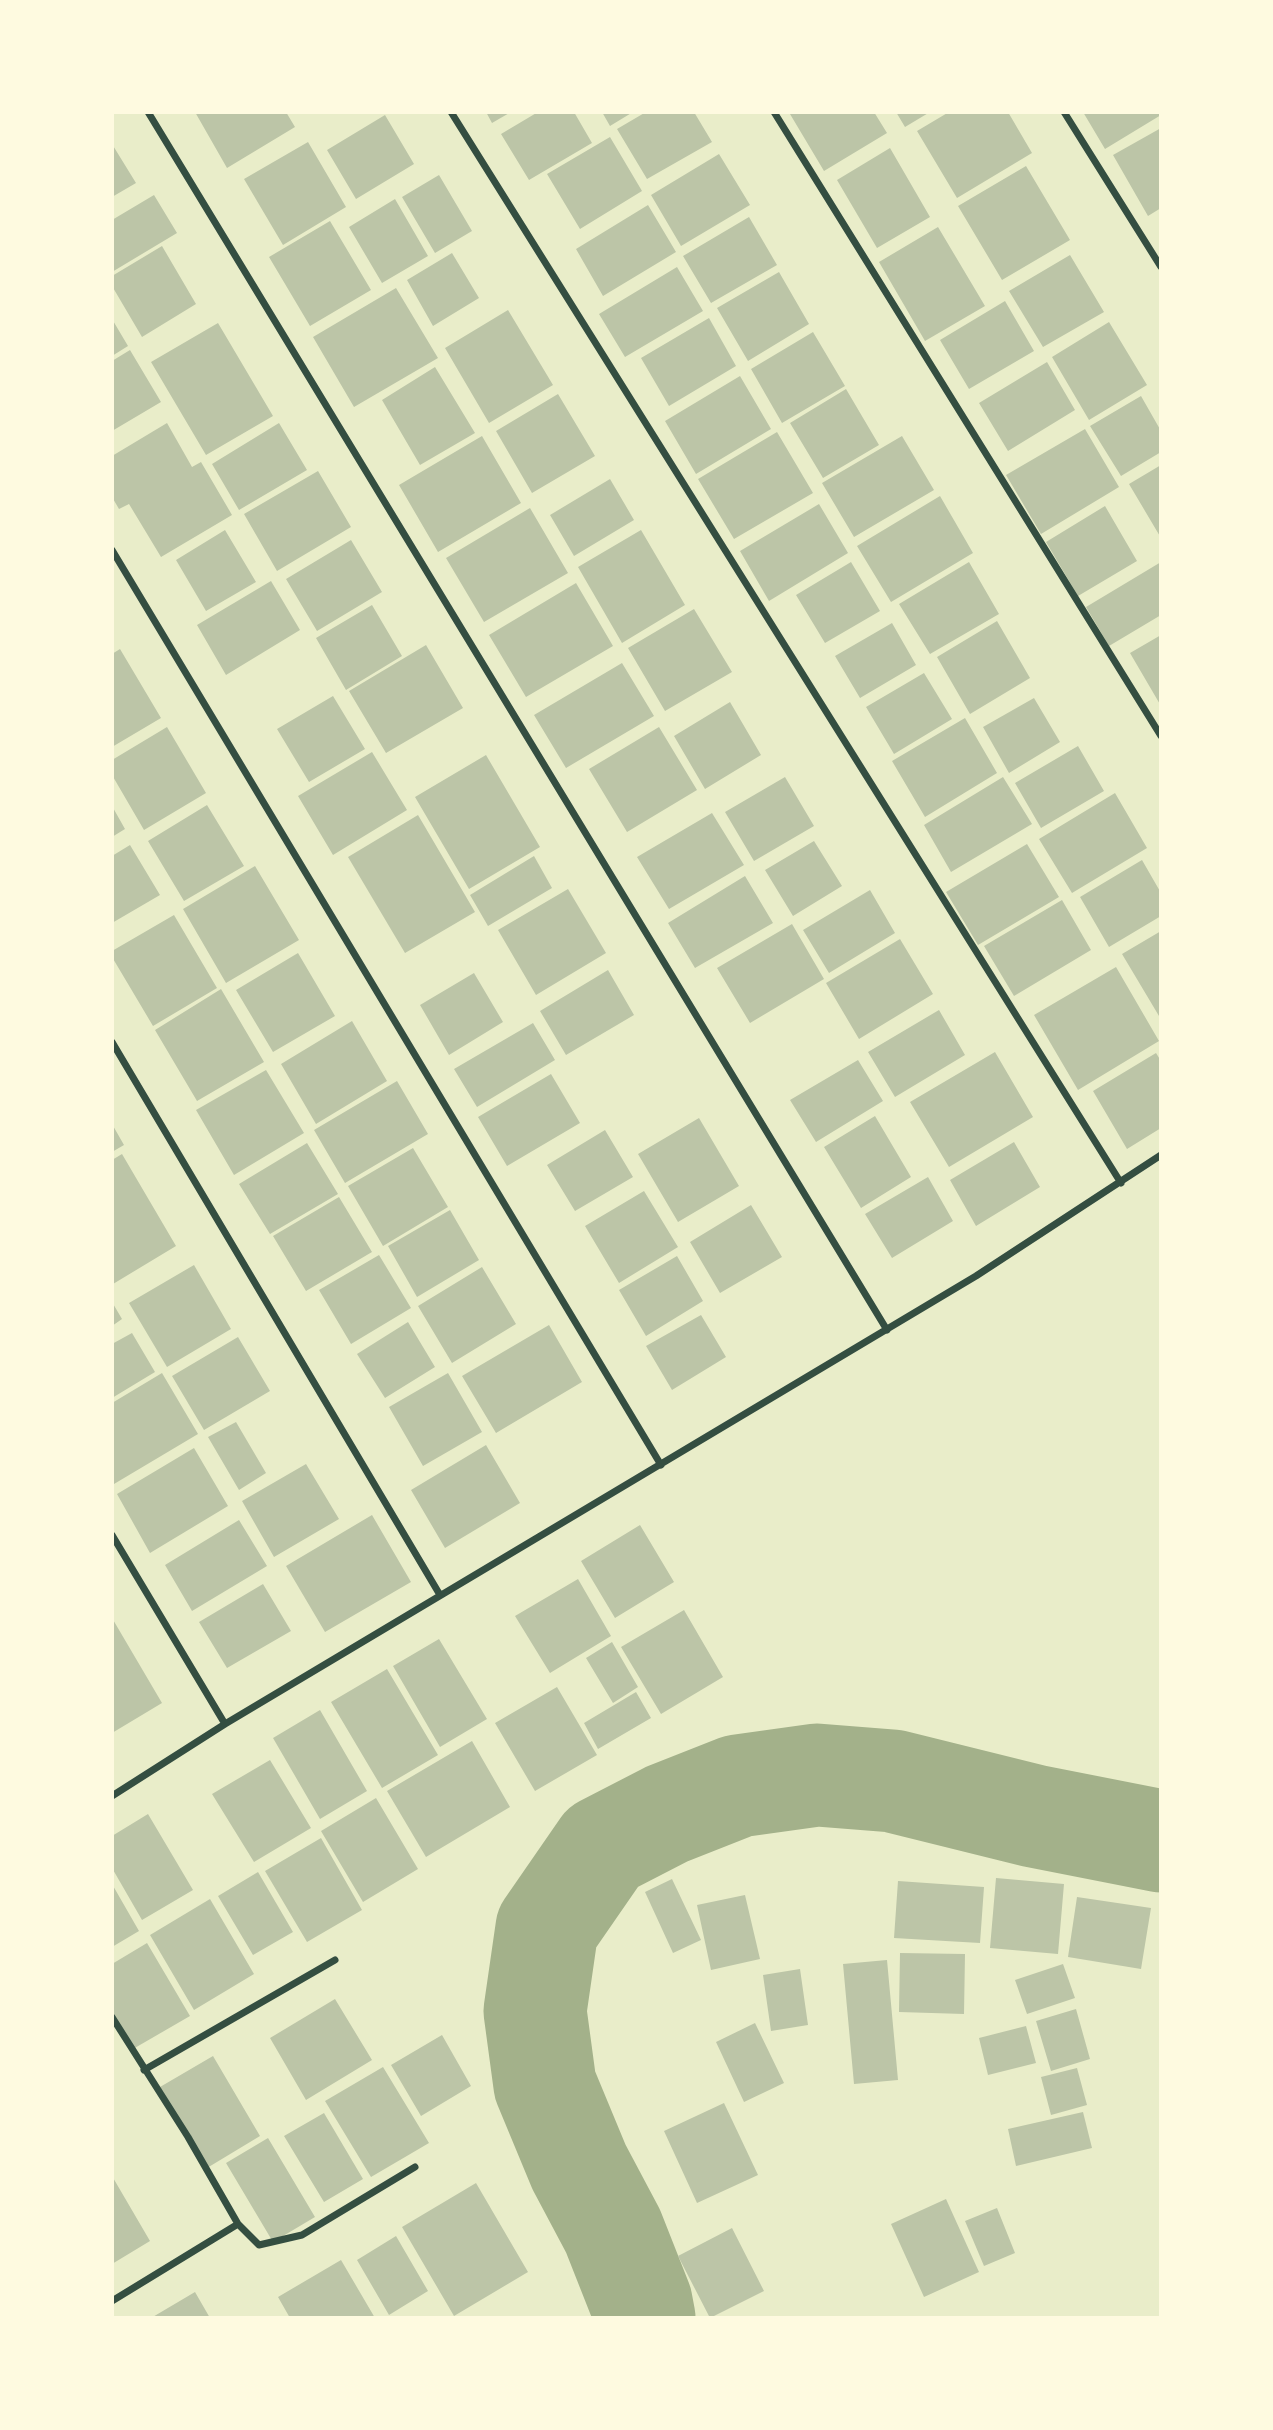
<!DOCTYPE html>
<style>
body{margin:0}
#map{position:relative;width:1273px;height:2430px;overflow:hidden;background:#e9edc9;font-family:"Sofia Sans Condensed",sans-serif}
canvas{display:block}
.frame{position:absolute;inset:0;border:114px solid #fefae0;pointer-events:none}
</style>
<div id="map">
<canvas width="1273" height="2430"></canvas>
<div class="frame"></div>
</div>
<script>
const ctx = document.querySelector('canvas').getContext('2d');
ctx.lineJoin = 'round';
function strokePath(path, color, width, dash) { ctx.strokeStyle = color; ctx.lineWidth = width; ctx.lineCap = dash ? 'butt' : 'round'; ctx.setLineDash(dash || []); ctx.stroke(path); }
function paint(path, color) { ctx.fillStyle = color; ctx.fill(path, 'evenodd'); }
const river = new Path2D(`
 M644,2318L641,2302L613,2231L579,2167L545,2085L535,2011L547,1928L603,1847L667,1814L738,1786L817,1775L893,1781L1034,1816L1161,1841`);
const building = new Path2D(`
 M195,112H286L295,127L227,168Z
 M486,112H511L492,123Z
 M538,112H574L592,143L529,180L501,134Z
 M602,112H633L610,126Z
 M646,112H694L712,142L647,179L617,129Z
 M793,112H874L887,133L824,171L790,114Z
 M896,112H930L905,127Z
 M949,112H1008L1032,153L957,198L917,131Z
 M1083,112H1161V115L1105,149Z
 M385,115L414,164L356,199L327,150Z
 M1161,128V208L1148,216L1113,155Z
 M610,137L642,191L580,229L547,174Z
 M308,142L346,207L283,245L244,179Z
 M112,144L136,183L112,197Z
 M890,148L930,217L877,248L837,180Z
 M719,154L750,205L681,246L651,195Z
 M1026,166L1070,240L1002,280L958,206Z
 M439,175L472,231L435,253L402,197Z
 M154,195L177,233L112,272V220Z
 M395,199L428,256L382,283L349,227Z
 M648,205L676,252L603,296L576,249Z
 M749,217L777,265L711,303L683,256Z
 M330,221L371,290L310,326L269,257Z
 M938,227L985,306L925,341L879,262Z
 M162,246L196,304L142,337L112,286V276Z
 M452,253L479,298L433,326L407,280Z
 M1070,255L1104,312L1043,347L1009,291Z
 M677,267L703,311L625,357L599,314Z
 M779,272L809,324L748,361L717,308Z
 M396,288L438,358L354,407L313,337Z
 M1005,301L1034,351L969,389L940,340Z
 M508,310L553,385L489,423L445,348Z
 M709,318L736,366L669,406L641,358Z
 M112,319L128,346L112,356Z
 M1109,322L1147,385L1089,420L1052,357Z
 M218,323L273,416L206,455L151,362Z
 M813,332L845,386L782,423L751,369Z
 M130,350L161,402L112,431V361Z
 M1047,362L1075,410L1008,451L979,403Z
 M435,367L475,433L420,465L382,400Z
 M740,376L771,429L696,474L665,421Z
 M846,389L879,445L823,478L790,423Z
 M558,394L595,456L532,493L496,431Z
 M1141,396L1161,431V452L1121,476L1090,426Z
 M167,423L192,467L201,462L232,515L161,557L129,504L119,509L112,497V456Z
 M279,423L307,470L239,510L212,464Z
 M1085,429L1119,487L1041,534L1006,475Z
 M777,432L813,493L734,539L698,479Z
 M482,436L521,503L438,552L399,485Z
 M902,436L934,490L854,537L822,483Z
 M1161,465V538L1129,484Z
 M318,471L351,527L277,571L244,514Z
 M610,479L634,520L574,556L550,515Z
 M940,496L973,553L891,602L857,546Z
 M819,504L848,553L769,601L740,551Z
 M1105,506L1137,561L1078,596L1046,542Z
 M530,508L568,573L484,622L446,558Z
 M225,530L256,582L206,611L176,560Z
 M641,530L685,605L622,643L578,567Z
 M351,540L382,592L317,631L286,579Z
 M851,562L880,611L825,643L796,595Z
 M969,562L999,614L930,654L899,604Z
 M1161,562V615L1109,646L1086,607Z
 M271,581L300,630L226,675L197,625Z
 M576,583L613,646L526,697L489,635Z
 M372,605L402,656L346,690L316,638Z
 M694,609L732,672L665,711L628,648Z
 M997,621L1030,678L970,714L937,657Z
 M892,623L916,665L860,698L835,656Z
 M1161,635V706L1130,653Z
 M426,645L463,708L386,753L349,691Z
 M120,649L161,718L112,747V654Z
 M622,663L654,716L566,768L534,715Z
 M924,673L952,719L894,754L866,707Z
 M333,696L365,749L309,782L277,729Z
 M1034,698L1060,742L1009,773L983,727Z
 M730,702L761,755L705,789L674,736Z
 M965,718L997,773L925,817L892,761Z
 M167,727L206,793L144,830L112,775V760Z
 M659,727L697,790L627,832L589,769Z
 M1078,746L1104,791L1041,828L1015,783Z
 M372,752L407,810L333,855L298,796Z
 M486,755L540,847L469,889L415,797Z
 M785,777L814,826L754,861L725,812Z
 M1003,777L1032,824L951,872L924,825Z
 M1115,793L1147,848L1072,893L1039,839Z
 M207,805L244,866L184,901L148,841Z
 M112,806L125,829L112,837Z
 M712,813L744,865L669,909L637,857Z
 M418,815L475,912L405,953L348,857Z
 M814,841L842,886L793,916L765,870Z
 M1027,844L1059,897L978,945L946,892Z
 M130,845L160,895L112,923V856Z
 M534,856L552,888L488,926L470,895Z
 M1142,860L1161,893V916L1109,947L1080,897Z
 M255,866L299,940L226,983L183,909Z
 M745,876L773,923L695,968L668,923Z
 M568,889L606,953L536,995L498,930Z
 M870,890L895,933L829,973L803,930Z
 M1062,900L1091,950L1014,996L984,946Z
 M174,915L217,988L153,1026L112,957V951Z
 M792,924L824,979L750,1023L717,968Z
 M1161,931V1015L1159,1016L1122,954Z
 M900,939L933,994L859,1039L826,983Z
 M298,953L335,1016L273,1052L236,990Z
 M1116,967L1159,1041L1078,1090L1034,1015Z
 M608,970L634,1015L566,1055L540,1011Z
 M474,973L503,1022L449,1055L420,1005Z
 M221,989L264,1062L197,1101L155,1030Z
 M939,1010L965,1055L895,1097L868,1052Z
 M352,1021L387,1081L316,1124L281,1064Z
 M533,1023L555,1060L477,1107L454,1069Z
 M995,1052L1033,1117L949,1167L910,1102Z
 M1156,1053L1161,1061V1128L1127,1149L1093,1091Z
 M858,1060L883,1101L816,1142L790,1100Z
 M266,1070L304,1133L234,1175L196,1110Z
 M551,1074L580,1123L507,1166L478,1117Z
 M397,1081L428,1134L345,1183L314,1130Z
 M875,1116L911,1177L861,1208L824,1147Z
 M699,1118L739,1186L678,1222L638,1154Z
 M112,1124L124,1145L112,1152Z
 M605,1130L633,1177L575,1211L547,1165Z
 M1014,1142L1040,1187L976,1226L950,1180Z
 M307,1143L338,1194L270,1234L239,1184Z
 M413,1148L448,1207L383,1246L348,1186Z
 M122,1154L176,1246L113,1284L112,1160Z
 M928,1177L953,1221L892,1258L865,1214Z
 M644,1191L678,1247L619,1283L585,1226Z
 M339,1197L372,1252L306,1291L273,1236Z
 M751,1205L782,1257L720,1293L690,1242Z
 M450,1210L479,1260L417,1297L388,1246Z
 M379,1255L411,1308L351,1344L319,1290Z
 M677,1256L703,1301L646,1336L619,1290Z
 M194,1265L231,1329L167,1367L129,1303Z
 M482,1267L516,1324L452,1363L418,1306Z
 M112,1302L122,1319L112,1326Z
 M701,1315L726,1357L672,1390L646,1346Z
 M408,1322L435,1367L385,1398L357,1354Z
 M549,1325L582,1382L496,1433L462,1376Z
 M132,1333L155,1372L112,1398V1344Z
 M238,1337L270,1391L204,1430L172,1376Z
 M162,1373L198,1434L114,1484L112,1403Z
 M448,1373L482,1432L423,1466L389,1407Z
 M236,1422L266,1473L239,1490L208,1437Z
 M486,1445L520,1503L445,1548L411,1490Z
 M194,1448L228,1506L150,1553L117,1494Z
 M306,1464L339,1519L274,1557L242,1501Z
 M372,1515L411,1582L325,1632L286,1566Z
 M239,1520L267,1566L192,1611L165,1565Z
 M640,1525L674,1582L615,1618L581,1561Z
 M578,1579L611,1636L550,1673L515,1616Z
 M263,1584L291,1631L227,1668L199,1622Z
 M684,1610L723,1677L661,1714L621,1647Z
 M112,1618L162,1703L112,1733Z
 M439,1639L487,1719L440,1747L393,1666Z
 M612,1642L638,1687L613,1703L586,1658Z
 M387,1669L438,1755L382,1788L331,1702Z
 M557,1687L597,1755L535,1791L495,1723Z
 M636,1692L651,1718L598,1749L584,1723Z
 M320,1710L367,1791L320,1819L273,1738Z
 M472,1741L510,1807L426,1857L387,1791Z
 M270,1760L311,1828L254,1862L212,1794Z
 M376,1798L418,1869L363,1902L321,1831Z
 M148,1814L193,1890L142,1920L112,1868V1836Z
 M321,1838L362,1910L307,1942L265,1871Z
 M258,1872L293,1932L253,1955L218,1896Z
 M996,1878L1064,1884L1058,1954L990,1948Z
 M672,1879L701,1940L673,1953L645,1892Z
 M898,1881L984,1887L980,1943L894,1938Z
 M112,1884L139,1931L112,1947Z
 M745,1895L760,1959L711,1970L697,1905Z
 M1077,1897L1151,1908L1141,1969L1068,1957Z
 M210,1899L254,1974L194,2010L150,1935Z
 M147,1943L190,2016L133,2049L112,2014V1964Z
 M900,1953L965,1954L964,2014L899,2012Z
 M887,1960L898,2080L854,2084L843,1964Z
 M1063,1964L1075,1998L1027,2014L1015,1980Z
 M800,1969L808,2025L771,2031L763,1975Z
 M335,1999L372,2060L306,2100L270,2038Z
 M1076,2009L1090,2059L1051,2071L1036,2021Z
 M755,2023L784,2083L744,2102L716,2042Z
 M1026,2026L1036,2063L988,2075L979,2038Z
 M442,2035L471,2086L421,2116L391,2065Z
 M213,2056L260,2136L207,2168L160,2087Z
 M383,2067L429,2143L371,2177L325,2101Z
 M1077,2068L1087,2105L1051,2115L1041,2077Z
 M724,2103L758,2175L697,2203L664,2131Z
 M1083,2112L1092,2148L1016,2166L1008,2129Z
 M324,2113L363,2179L324,2202L284,2136Z
 M268,2138L315,2217L273,2242L226,2163Z
 M112,2176L150,2241L112,2264Z
 M476,2183L528,2272L454,2316L402,2227Z
 M946,2199L979,2272L924,2297L891,2224Z
 M997,2208L1015,2253L984,2266L965,2221Z
 M732,2228L764,2291L710,2318L678,2256Z
 M396,2236L428,2291L389,2315L357,2260Z
 M341,2260L375,2318H290L278,2297Z
 M195,2292L210,2318H151Z`);
const minor = new Path2D(`
 M148,112L887,1330
 M451,112L1121,1183
 M774,112L1161,736
 M1064,112L1161,267
 M112,550L661,1465
 M112,1042L440,1595
 M112,1535L225,1724
 M112,1796L225,1724L976,1276L1161,1155
 M112,2017L188,2137L238,2224L259,2245L302,2235L415,2167
 M144,2070L335,1960
 M112,2301L238,2224`);
strokePath(river, '#a3b18a', 103);
paint(building, '#bcc5a7');
strokePath(minor, '#344e41', 7);
</script>
